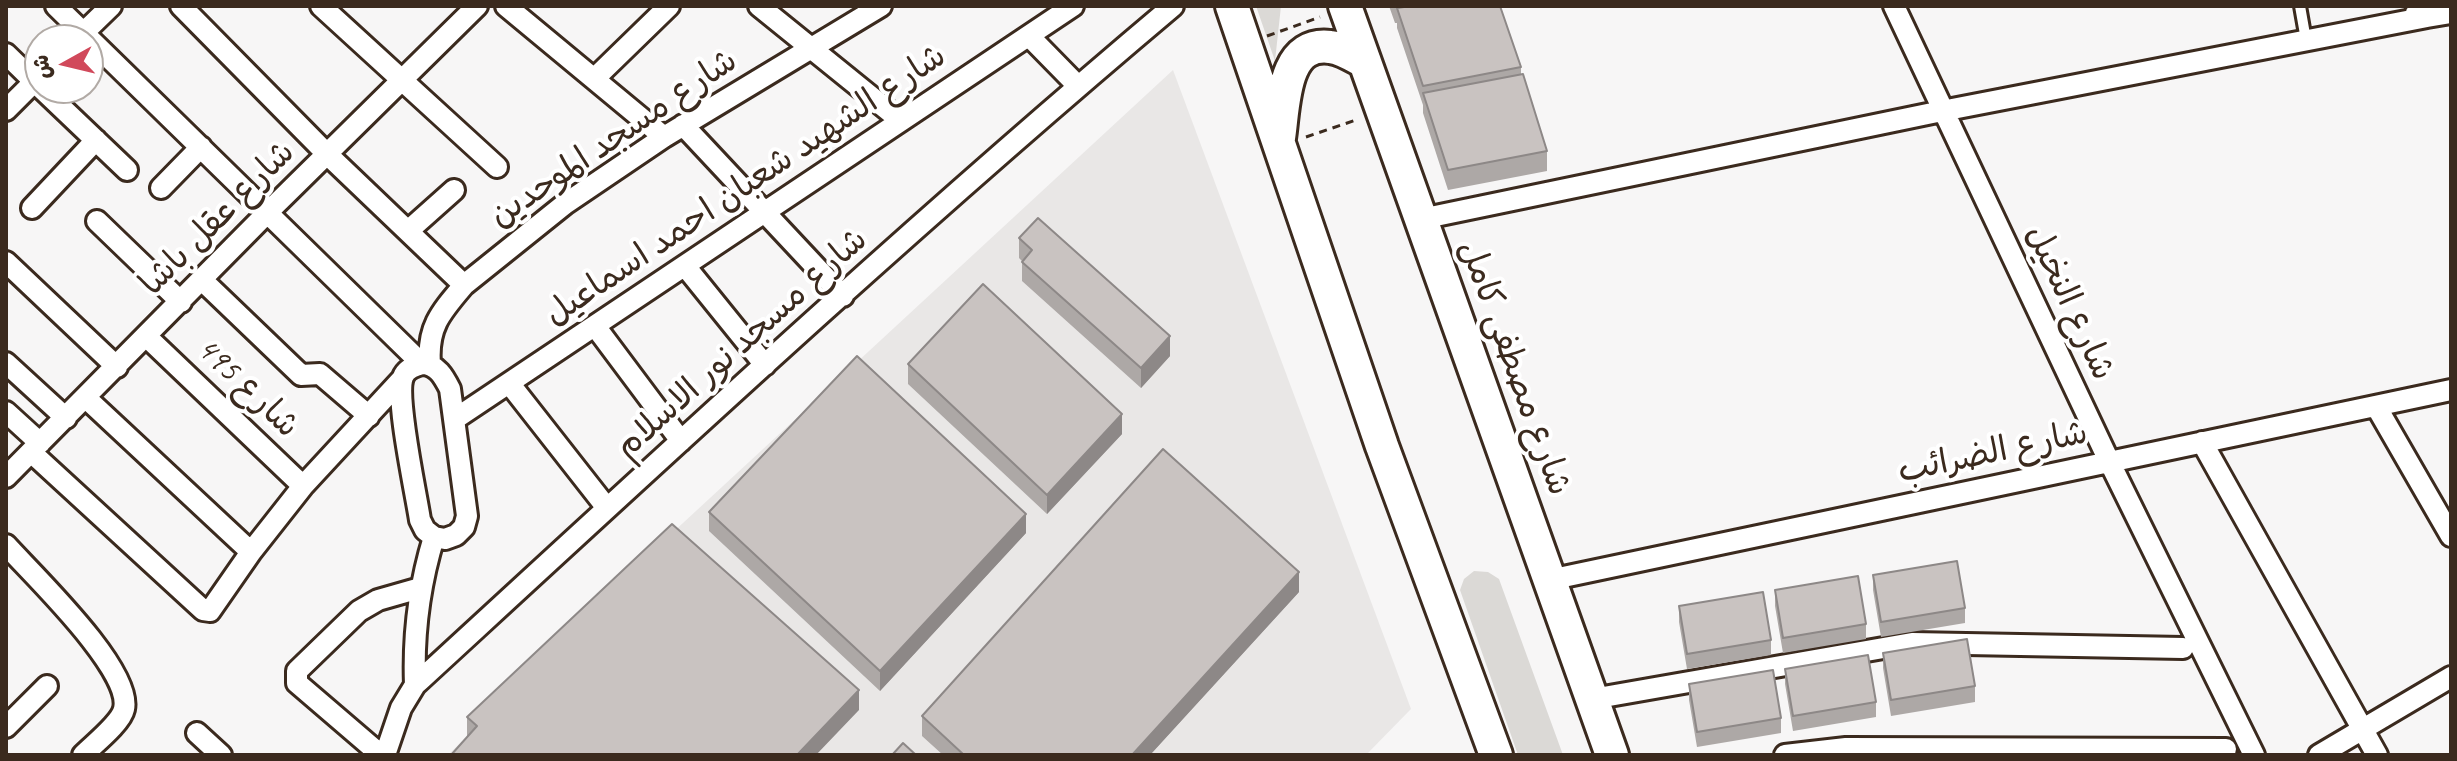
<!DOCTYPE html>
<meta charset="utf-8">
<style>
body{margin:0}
#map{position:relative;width:2457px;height:761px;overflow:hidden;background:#f7f6f6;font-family:Caveat,"Playpen Sans Arabic",sans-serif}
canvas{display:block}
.frame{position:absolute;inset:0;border:8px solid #3b2a1e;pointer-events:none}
.north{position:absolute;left:24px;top:24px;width:80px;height:80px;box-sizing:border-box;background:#fff;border:2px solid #b1aaa5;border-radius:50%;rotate:262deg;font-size:22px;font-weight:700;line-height:32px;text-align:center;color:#3b2a1e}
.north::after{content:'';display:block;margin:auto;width:28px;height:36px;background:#d1495b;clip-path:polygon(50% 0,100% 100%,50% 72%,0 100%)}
</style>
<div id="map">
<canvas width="2457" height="761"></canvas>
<div class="frame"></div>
<div class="north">ش</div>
</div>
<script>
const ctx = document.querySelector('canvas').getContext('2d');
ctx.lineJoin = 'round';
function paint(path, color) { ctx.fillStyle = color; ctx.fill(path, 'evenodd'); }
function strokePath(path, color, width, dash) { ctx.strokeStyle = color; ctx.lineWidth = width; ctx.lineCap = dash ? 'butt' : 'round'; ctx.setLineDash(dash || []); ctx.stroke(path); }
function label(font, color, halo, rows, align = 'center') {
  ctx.font = font + ' Caveat,"Playpen Sans Arabic",sans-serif'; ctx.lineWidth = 8; ctx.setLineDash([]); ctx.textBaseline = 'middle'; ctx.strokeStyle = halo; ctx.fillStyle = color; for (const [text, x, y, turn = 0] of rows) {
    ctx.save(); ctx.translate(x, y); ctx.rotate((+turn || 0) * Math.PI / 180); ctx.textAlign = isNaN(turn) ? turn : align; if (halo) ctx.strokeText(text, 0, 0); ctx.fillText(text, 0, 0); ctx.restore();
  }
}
const built = new Path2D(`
 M1173,70L1411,709L1366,755H448L670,535Z`);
const green = new Path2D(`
 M1256,6H1281L1275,61Z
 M1474,571L1488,572L1499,579L1563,755H1518L1460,590L1464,579Z`);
const path = new Path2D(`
 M1267,36L1320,17
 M1306,137L1359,119`);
const lane = new Path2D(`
 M2300,6L2306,40`);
const street = new Path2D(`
 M56,6L422,364
 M181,6L327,154L464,285
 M321,6L497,167
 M506,6L664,137
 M759,6L900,120
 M1894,6L2109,461L2254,755
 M2416,13L2427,17L2451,13
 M1029,36L1078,86
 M76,40L111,6
 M6,54L40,87
 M594,79L669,6
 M41,88L127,170
 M6,110L40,76
 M683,125L843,296
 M161,188L201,147
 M32,208L96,140
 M1421,219L1942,111L2427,17
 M97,221L181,302
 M408,231L454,190
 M6,262L117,367
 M685,266L765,365
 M202,280L301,375L320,374L369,416
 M595,326L681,441
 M147,337L303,486
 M6,363L66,418
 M422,364C437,364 444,377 450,389L467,516L464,527L456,535L445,539L434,537L425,530L420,520C416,493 395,398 403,377C406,369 414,366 422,364Z
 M430,364C427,327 441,312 464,285L565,204L664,137L881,6
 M509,383L607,508
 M86,398L251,552
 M2376,406L2451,536
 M6,412L40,443
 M455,419L1073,6
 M2202,442L2377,755
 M31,452L203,610L210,611L251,552L303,486L402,379
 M6,477L268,212L477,6
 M6,545C32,574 133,670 124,709C121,723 94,744 83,755
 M1549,580L2451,390
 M415,685C413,633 419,586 434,537
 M1592,699L1912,643L2183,648
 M6,727L47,686
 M197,733L221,755
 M381,755L297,683V671L359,611L378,600L420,588
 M385,755L401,708L415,685C665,455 914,224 1173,6
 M1785,755L1846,748L2226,749
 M2319,755L2451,677`);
const primary = new Path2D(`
 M1232,6L1382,446L1496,755
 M1345,6L1612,755
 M1279,138C1284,106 1282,41 1330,47C1342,48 1354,56 1365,62`);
const wall = new Path2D(`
 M1389,6H1500L1521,67V75L1547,151V171L1448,190L1423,113V105L1397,28V23H1395Z
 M1019,238L1170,356L1141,388L1022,281V261L1019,258Z
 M908,364L1122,434L1047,514L908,384Z
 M709,512L1026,533L880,691L709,531Z
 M1873,575L1965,608V623L1881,637L1873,590Z
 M1775,590L1866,624V639L1783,653L1775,606Z
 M1299,592L1150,755H943L922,736V716Z
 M1679,606L1771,640V655L1687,669L1679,622Z
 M1883,653L1975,686V702L1891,716L1883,668Z
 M1785,669L1876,702V717L1793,731L1785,684Z
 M1689,684L1781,718V733L1697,747L1689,700Z
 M859,710L467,737V717Z`);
const shadedWall = new Path2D(`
 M1170,336V356L1141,388V368Z
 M1122,414V434L1047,514V495Z
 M1026,514V533L880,691V671Z
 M1299,572V592L1150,755H1132Z
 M859,690V710L816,755H797Z`);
const building = new Path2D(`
 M1411,6H1500L1521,67L1423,86L1397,8Z
 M1523,74L1547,151L1448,170L1423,93Z
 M1038,218L1170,336L1141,368L1022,262L1032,250L1019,238Z
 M983,284L1122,414L1047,495L908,364Z
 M857,356L1026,514L880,671L709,512Z
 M1163,449L1299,572L1132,755H964L922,716Z
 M672,524L859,690L797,755H451L477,726L467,717Z
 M1957,561L1965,608L1881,622L1873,575Z
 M1858,576L1866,624L1783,638L1775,590Z
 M1763,592L1771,640L1687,654L1679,606Z
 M1967,639L1975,686L1891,700L1883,653Z
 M1868,655L1876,702L1793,716L1785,669Z
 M1773,670L1781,718L1697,732L1689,684Z
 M903,743L916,755H892Z`);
const streetNames = [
 ["شارع مسجد الموحدين",614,139,-34],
 ["شارع الشهيد شعبان احمد اسماعيل",746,186,-34],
 ["شارع عقل باشا",218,219,-45],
 ["شارع النخيل",2069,303,65],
 ["شارع مسجد نور الاسلام",742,344,-42],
 ["شارع مصطفى كامل",1514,368,70],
 ["شارع 495",247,388,44],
 ["شارع الضرائب",1993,453,-12]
];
paint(built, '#e9e7e6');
paint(green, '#dbd9d6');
strokePath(lane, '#3b2a1e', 16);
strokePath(street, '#3b2a1e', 26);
strokePath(primary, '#3b2a1e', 38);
strokePath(path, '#3b2a1e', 3, [8, 6]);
strokePath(lane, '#fff', 10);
strokePath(street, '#fff', 20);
strokePath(primary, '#fff', 32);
paint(wall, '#ada8a6');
paint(shadedWall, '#8d8887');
paint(building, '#c9c3c1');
strokePath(building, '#8d8887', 2);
label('34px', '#3b2a1e', '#fff', streetNames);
</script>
